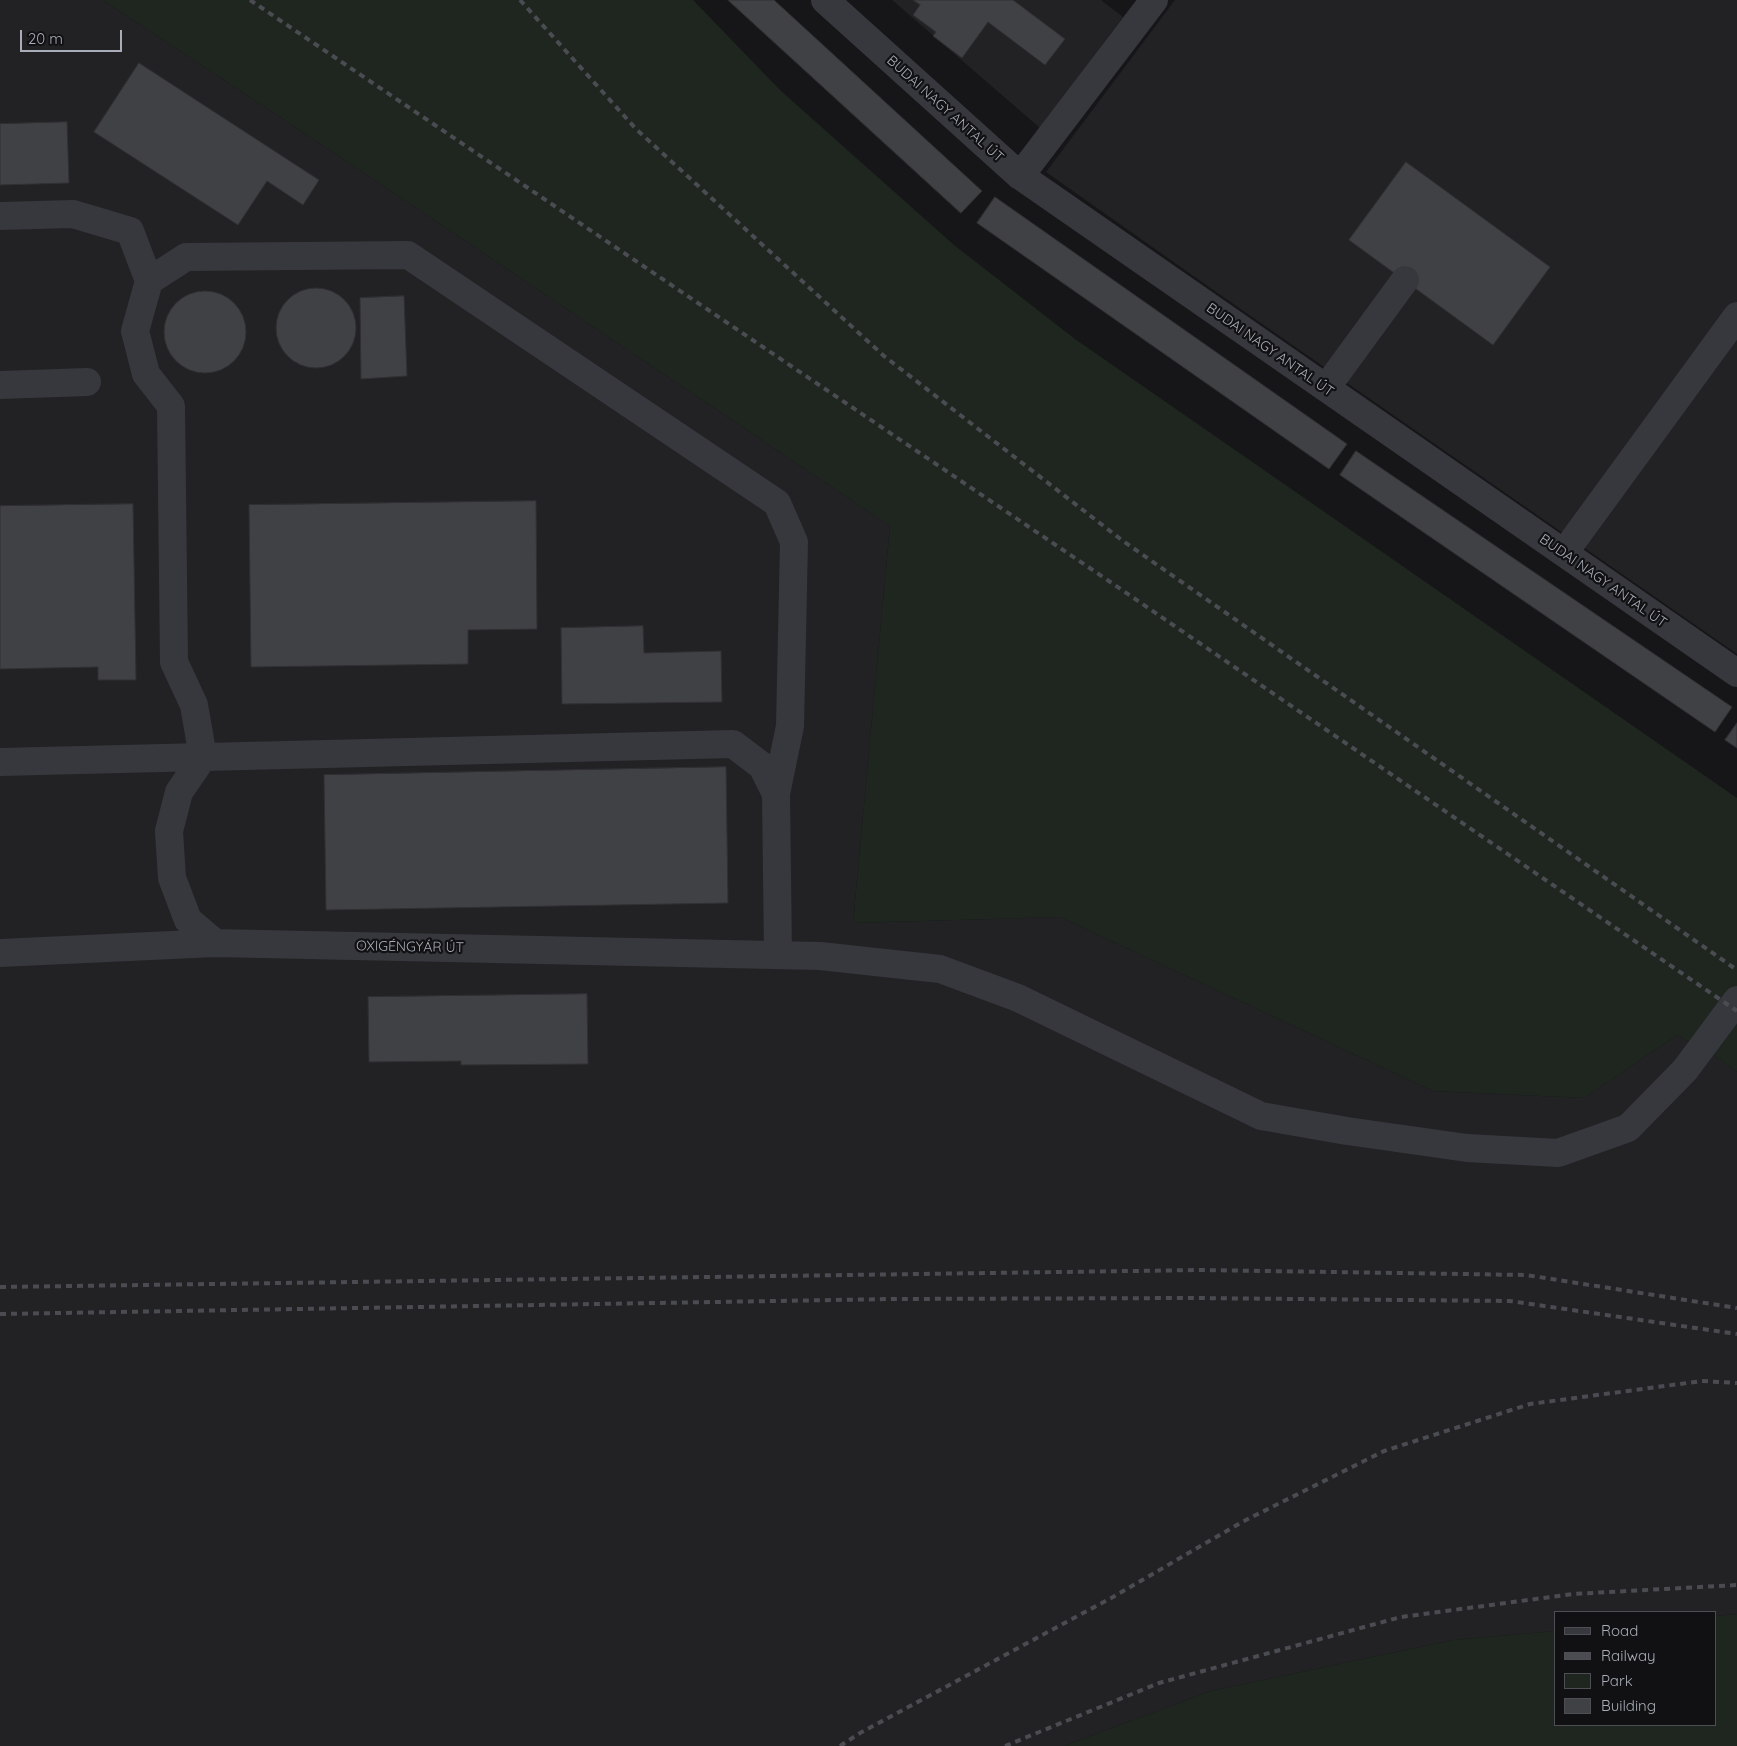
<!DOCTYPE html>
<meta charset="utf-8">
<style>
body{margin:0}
#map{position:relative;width:1737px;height:1746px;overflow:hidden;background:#161618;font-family:Quicksand,sans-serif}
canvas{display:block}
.legend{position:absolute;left:1554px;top:1611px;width:162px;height:115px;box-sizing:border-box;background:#111113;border:1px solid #4d4f55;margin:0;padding:6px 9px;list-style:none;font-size:15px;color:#a8adb8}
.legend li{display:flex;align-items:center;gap:10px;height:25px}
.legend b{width:25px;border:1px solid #4d4f55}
.scale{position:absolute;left:20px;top:30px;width:102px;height:22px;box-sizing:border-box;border:2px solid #a8adb8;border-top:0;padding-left:6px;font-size:15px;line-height:18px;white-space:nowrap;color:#a8adb8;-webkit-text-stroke:4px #111113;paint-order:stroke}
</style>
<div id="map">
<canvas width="1737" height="1746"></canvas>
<ul class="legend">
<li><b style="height:6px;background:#37383d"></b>Road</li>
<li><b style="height:6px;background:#4a4c52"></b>Railway</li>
<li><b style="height:14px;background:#1e261f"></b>Park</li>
<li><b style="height:14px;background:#404145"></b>Building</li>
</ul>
<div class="scale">20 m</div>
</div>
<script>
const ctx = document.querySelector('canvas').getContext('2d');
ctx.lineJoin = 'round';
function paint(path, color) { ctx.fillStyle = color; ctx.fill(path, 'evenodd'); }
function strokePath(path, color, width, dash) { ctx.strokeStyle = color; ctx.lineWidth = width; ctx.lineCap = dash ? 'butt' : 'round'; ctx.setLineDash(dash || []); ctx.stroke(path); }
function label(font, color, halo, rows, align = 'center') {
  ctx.font = font + ' Quicksand,sans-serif'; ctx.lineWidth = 4.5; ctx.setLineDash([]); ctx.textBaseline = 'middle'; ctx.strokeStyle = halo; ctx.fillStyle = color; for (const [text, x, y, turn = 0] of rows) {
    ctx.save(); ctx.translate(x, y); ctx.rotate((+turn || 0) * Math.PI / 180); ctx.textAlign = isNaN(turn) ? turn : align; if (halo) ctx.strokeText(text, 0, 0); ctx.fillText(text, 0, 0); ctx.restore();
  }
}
const built = new Path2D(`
 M0,0H103L339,156L890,526L853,923L1060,917L1433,1091L1584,1098L1677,1035L1721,1060L1737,1072V1614L1716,1616V1612H1556V1631L1453,1640L1211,1691L1064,1746H0Z
 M892,0H1101L1123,17L1040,128Z
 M1175,0H1737V654L1209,287L1046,172Z`);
const green = new Path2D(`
 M103,0H693L780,90L954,245L1075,339L1737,798V1072L1721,1060L1677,1035L1584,1098L1433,1091L1060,917L853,923L890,526L339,156Z
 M1737,1614V1746H1064L1211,1691L1453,1640L1556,1631V1725H1716V1616Z`);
const building = new Path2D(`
 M728,0H774L982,191L961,213Z
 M913,0H1013L1065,39L1045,65L988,22L962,58L933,36L936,32L913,15L920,5Z
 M139,63L319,180L303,205L267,181L238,225L94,132Z
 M67,122L69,183L0,185V124Z
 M1406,162L1550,267L1493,345L1349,240Z
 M995,197L1347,444L1329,469L977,223Z
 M276 328a40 40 0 1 1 80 0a40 40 0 1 1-80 0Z
 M164 332a41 41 0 1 1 82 0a41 41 0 1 1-82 0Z
 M404,296L407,376L361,379L360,298Z
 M1356,451L1732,707L1715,732L1340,475Z
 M536,501L537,629L468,630V664L251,667L249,505Z
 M133,504L136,680H98V667L0,669V506Z
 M643,626L644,653L721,651L722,702L562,704L561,628Z
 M1737,723V748L1725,740Z
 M726,767L728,903L326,910L324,775Z
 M587,994L588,1064L461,1065V1061L369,1062L368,997Z`);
const minor = new Path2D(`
 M825,0L1019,175L1737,673
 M1020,176L1154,0
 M0,216L73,214L130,231L149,281
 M0,385L87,382
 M1326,388L1405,280
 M1564,553L1737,316
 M0,762L733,744L762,766L776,794L778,955
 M215,943L188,920L172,878L169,831L179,792L203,757L194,705L174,662L171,406L146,374L135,331L149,281L186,257L408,255L777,503L794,542L790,726L776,794
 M0,953L215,943L820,956L940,969L1018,998L1261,1116L1347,1131L1467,1148L1558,1153L1628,1128L1685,1070L1737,1000`);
const rail = new Path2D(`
 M250,0L1103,577L1737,1011
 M520,0L636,129L884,356L1123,541L1737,970
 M0,1287L1201,1270L1526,1275L1737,1308
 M0,1314L893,1299L1192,1298L1510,1301L1737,1334
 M840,1746L860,1733L1113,1597L1242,1522L1384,1451L1530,1404L1702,1381L1737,1383
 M1005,1746L1159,1683L1401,1617L1573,1594L1737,1585`);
const streetNames = [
 ["BUDAI NAGY ANTAL ÚT",945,109,42],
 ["BUDAI NAGY ANTAL ÚT",1270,350,35],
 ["BUDAI NAGY ANTAL ÚT",1603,581,35],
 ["OXIGÉNGYÁR ÚT",410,947,1]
];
paint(built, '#222225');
paint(green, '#1e261f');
paint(building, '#404145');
strokePath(building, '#303034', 1);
strokePath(minor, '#37383d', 28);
strokePath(rail, '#4a4c52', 4, [6, 5]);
label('14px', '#a8adb8', '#111113', streetNames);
</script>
